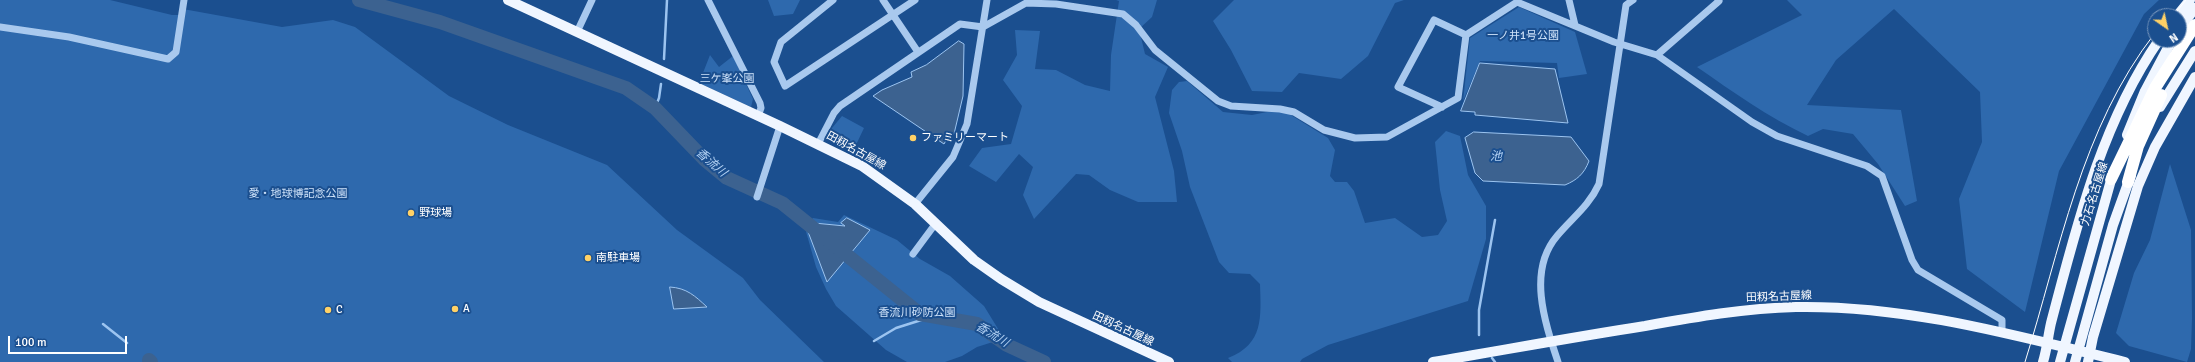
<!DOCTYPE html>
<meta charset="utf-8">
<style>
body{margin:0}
#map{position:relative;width:2195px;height:362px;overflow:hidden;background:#1b4f8f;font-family:Signika,sans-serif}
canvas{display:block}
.north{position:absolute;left:2147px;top:8px;width:40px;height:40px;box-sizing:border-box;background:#1b4f8f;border:1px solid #7695bc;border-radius:50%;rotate:146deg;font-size:11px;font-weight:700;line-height:16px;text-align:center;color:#fff}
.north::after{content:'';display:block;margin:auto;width:14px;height:18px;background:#ffd166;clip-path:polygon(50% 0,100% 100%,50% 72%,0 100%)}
.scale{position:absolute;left:8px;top:336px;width:119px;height:18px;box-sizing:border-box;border:2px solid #fff;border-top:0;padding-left:5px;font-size:12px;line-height:14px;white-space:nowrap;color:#fff;-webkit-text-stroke:3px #1b4f8f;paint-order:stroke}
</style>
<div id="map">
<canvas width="2195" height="362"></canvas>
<div class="north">N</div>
<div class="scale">100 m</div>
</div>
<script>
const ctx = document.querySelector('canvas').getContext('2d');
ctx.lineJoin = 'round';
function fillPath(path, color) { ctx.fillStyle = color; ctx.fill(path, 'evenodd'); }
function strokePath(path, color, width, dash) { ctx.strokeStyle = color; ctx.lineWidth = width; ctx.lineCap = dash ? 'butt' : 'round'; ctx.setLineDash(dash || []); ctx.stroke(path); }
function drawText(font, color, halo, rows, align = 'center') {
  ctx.font = font + ' Signika,"Noto Sans JP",sans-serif'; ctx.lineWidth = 4; ctx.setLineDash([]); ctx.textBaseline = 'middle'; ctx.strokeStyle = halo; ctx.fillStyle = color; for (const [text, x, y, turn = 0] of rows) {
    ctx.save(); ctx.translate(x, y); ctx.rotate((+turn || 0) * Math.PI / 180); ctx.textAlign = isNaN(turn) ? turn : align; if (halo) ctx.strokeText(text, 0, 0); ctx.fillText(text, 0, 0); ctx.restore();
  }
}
fillPath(new Path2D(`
 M 0,0 L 110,0 L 172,15 L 182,15 L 183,9 L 282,27 L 333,20 L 355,27 L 449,96 L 508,125 L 607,165 L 677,230 L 743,278 L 760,300 L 824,362 L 0,362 Z
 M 768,0 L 800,0 L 793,14 L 774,16 Z
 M 1116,0 L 1157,0 L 1152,17 L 1139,29 L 1145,54 L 1168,67 L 1155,97 L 1174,171 L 1177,202 L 1138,202 L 1110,190 L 1089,175 L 1076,174 L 1034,219 L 1023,195 L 1033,167 L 1019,154 L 996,182 L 969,166 L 982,148 L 1011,144 L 1022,106 L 1003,80 L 1017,55 L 1015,30 L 1040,31 L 1035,69 L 1056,70 L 1085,85 L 1110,91 L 1111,55 L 1119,1 Z
 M 1234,0 L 1404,0 L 1395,3 L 1368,56 L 1341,79 L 1299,73 L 1282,92 L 1252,91 L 1231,50 L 1213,21 Z
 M 1787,0 L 2159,0 L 2144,14 L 2059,171 L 2025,312 L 1967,269 L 1959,199 L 1982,142 L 1980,92 L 1894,9 L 1836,60 L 1807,105 L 1901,110 L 1917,201 L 1905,206 L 1878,164 L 1853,134 L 1823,129 L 1808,136 C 1768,117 1733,92 1697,67 L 1802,15 Z
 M 1519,7 L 1575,32 L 1587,74 L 1559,78 L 1557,63 L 1480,61 L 1463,101 L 1470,38 Z
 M 710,55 L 719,67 L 733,56 L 753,99 L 751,107 L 699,83 Z
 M 1187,81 L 1223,112 L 1252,115 L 1272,111 L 1286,112 L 1328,138 L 1335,150 L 1330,176 L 1335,182 L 1347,182 L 1354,191 L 1365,223 L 1395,218 L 1422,237 L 1438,235 L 1447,221 L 1440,190 L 1435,142 L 1446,131 L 1460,136 L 1468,175 L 1486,206 L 1486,239 L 1468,301 L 1328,345 L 1302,359 L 1300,362 L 1232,362 L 1228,358 C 1264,344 1261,317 1260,284 L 1250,274 L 1229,273 L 1219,262 L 1190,187 L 1182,151 L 1169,113 L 1172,90 L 1179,82 Z
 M 842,116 L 864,128 L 855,147 L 830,135 L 832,128 Z
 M 2170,164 L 2191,230 L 2192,318 L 2191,349 L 2187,362 L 2129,346 L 2116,333 L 2134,273 L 2150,240 Z
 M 844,215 L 897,240 L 920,259 L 950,276 L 984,306 L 1000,332 L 996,341 L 977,347 L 962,356 L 945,362 L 907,362 L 886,350 L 836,306 L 826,289 L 816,267 L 805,228 L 813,218 L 838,222 Z`), '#2e69ad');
const water = new Path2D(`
 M 959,41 L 964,44 L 963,96 L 954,134 L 950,133 L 944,144 L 873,96 L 882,90 L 912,77 L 911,72 L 926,65 Z
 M 1480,63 L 1555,69 L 1568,123 L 1475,115 L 1475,112 L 1461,111 Z
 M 1474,132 L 1571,137 L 1589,161 C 1584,174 1577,180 1565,185 L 1483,181 L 1475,173 L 1465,138 Z
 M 847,218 L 870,230 L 827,282 L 807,229 L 814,223 L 845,226 L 841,223 Z
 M 670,287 C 687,288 695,296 707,307 L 674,309 Z`);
fillPath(water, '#3c6290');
strokePath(water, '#9cc4f0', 1);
strokePath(new Path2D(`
 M 664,59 L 667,0
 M 655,108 L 659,98 L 661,84
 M 103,324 L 127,343
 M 1479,335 L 1479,310 L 1495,220
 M 874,341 L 896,328 L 934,316
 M 1492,358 L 1495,362`), '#9cc4f0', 2.5);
strokePath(new Path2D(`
 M 359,0 L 440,22 L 626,88 L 655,108 L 704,159 L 727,178 L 782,203 L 920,314 L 977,324 L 1007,345 L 1044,362
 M 149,360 L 151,362`), '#3c6290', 14);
strokePath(new Path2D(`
 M 708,0 L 760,103 L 761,108 L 758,116
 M 833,0 L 781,42 L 774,62 L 785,86 L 915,0
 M 883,0 L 918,52
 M 1569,0 L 1575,25
 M 0,27 L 69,37 L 168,59 L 176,52 L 184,0
 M 577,32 L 592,0
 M 1657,55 L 1719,1 L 1718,0
 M 1442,107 L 1398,87 L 1434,20 L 1466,35
 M 818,144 L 834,113 L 840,106 L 960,24 L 983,27 L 1026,3 L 1056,4 L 1123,14 L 1136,25 L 1155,50 L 1218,101 L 1231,106 L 1280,109 L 1294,112 L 1324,130 L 1355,138 L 1387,137 L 1458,98 L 1466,35 L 1517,2 L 1614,42 L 1657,55 L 1752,122 L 1777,136 L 1867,166 L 1882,176 L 1912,260 L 1918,270 L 2002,320 L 2002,333
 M 757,197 L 780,126
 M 915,204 L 953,157 L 967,124 L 987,0
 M 913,254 L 936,223
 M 1558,362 C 1545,323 1527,271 1557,236 C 1572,218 1589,206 1599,184 L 1626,5 L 1633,0`), '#a9c9ee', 7);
strokePath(new Path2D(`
 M 508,0 L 780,126 L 862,166 L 915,204 L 974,260 L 1001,279 L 1039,302 L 1169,362
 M 2177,16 L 2190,0
 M 2179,30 L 2195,8
 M 2160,107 L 2195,51
 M 2127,135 L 2145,91 L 2172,40
 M 1433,362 C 1504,350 1574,337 1645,326 C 1695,317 1745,308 1796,307 C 1908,305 2017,336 2125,362
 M 2043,362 C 2047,349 2048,336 2051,323 C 2077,225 2101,124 2159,40
 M 2060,362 L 2113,173
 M 2075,362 L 2113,225 L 2131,175
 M 2088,362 L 2093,337 L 2138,186 L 2155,147 L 2195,77`), '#f0f6ff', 10);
strokePath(new Path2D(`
 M 2111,179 L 2155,88 L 2195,25
 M 2128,182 L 2138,146 L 2161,95`), '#fff', 12);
strokePath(new Path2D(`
 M 2173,16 L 2186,0
 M 2025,362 C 2060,250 2081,128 2155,33`), '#fff', 1);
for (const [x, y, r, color] of [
 [913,138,4,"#ffd166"],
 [411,213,4,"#ffd166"],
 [588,258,4,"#ffd166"],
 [455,309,4,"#ffd166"],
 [328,310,4,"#ffd166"]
]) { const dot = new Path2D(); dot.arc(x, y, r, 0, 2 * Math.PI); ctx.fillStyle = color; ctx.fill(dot); strokePath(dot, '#1b4f8f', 1.5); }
drawText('11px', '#cfe3fa', '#1b4f8f', [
 ["一ノ井1号公園",1523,36],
 ["三ケ峯公園",727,79],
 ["愛・地球博記念公園",298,194],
 ["香流川砂防公園",917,313]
]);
drawText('11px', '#fff', '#1b4f8f', [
 ["ファミリーマート",921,138],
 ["野球場",419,213],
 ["南駐車場",596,258],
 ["A",463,309],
 ["C",336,310]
], 'left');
drawText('11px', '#fff', '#1b4f8f', [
 ["田籾名古屋線",856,151,29],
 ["力石名古屋線",2095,194,-73],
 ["田籾名古屋線",1779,297,-2],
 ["田籾名古屋線",1123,329,25]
]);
drawText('italic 12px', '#b5d3f5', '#1b4f8f', [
 ["池",1496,157],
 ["香流川",711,163,41],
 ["香流川",992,335,31]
]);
</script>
